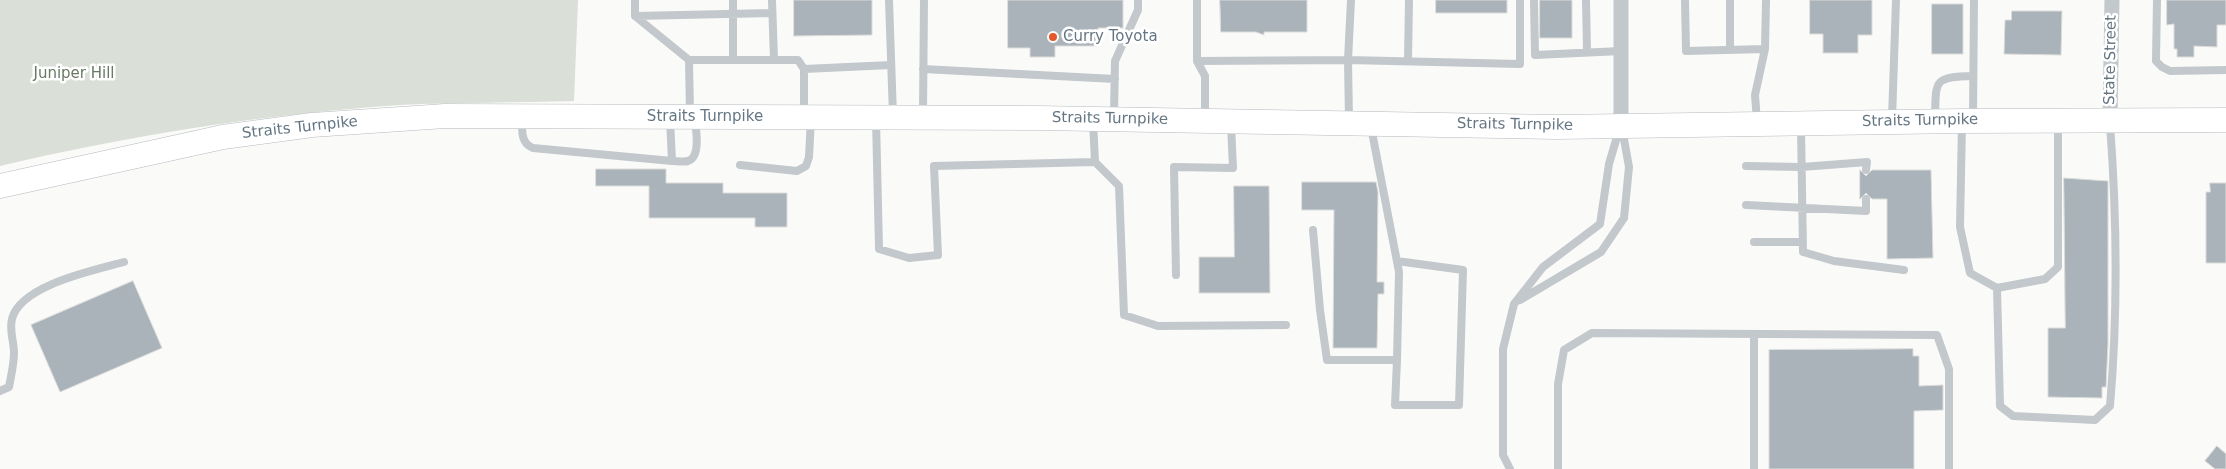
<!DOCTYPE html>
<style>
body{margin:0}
canvas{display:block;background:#fafaf8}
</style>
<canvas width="2226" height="469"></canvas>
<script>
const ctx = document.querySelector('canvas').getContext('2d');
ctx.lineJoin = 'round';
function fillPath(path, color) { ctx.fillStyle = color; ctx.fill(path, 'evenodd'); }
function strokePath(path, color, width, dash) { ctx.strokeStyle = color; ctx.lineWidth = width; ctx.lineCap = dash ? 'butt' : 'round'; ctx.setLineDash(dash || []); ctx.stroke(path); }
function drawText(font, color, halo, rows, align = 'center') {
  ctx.font = font + ' "DejaVu Sans",sans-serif'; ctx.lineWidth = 5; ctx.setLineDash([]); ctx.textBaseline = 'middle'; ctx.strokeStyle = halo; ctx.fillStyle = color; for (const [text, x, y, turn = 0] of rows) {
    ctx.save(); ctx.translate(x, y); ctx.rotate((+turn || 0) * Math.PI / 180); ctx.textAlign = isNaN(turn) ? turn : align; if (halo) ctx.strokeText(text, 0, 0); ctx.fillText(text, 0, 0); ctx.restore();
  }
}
fillPath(new Path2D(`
 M 0,0 L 578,0 L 574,101 C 516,103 457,102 400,105 C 265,114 131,135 0,166 Z`), '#dadfd7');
const building = new Path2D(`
 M 794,0 L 872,0 L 872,35 L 794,36 Z
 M 1008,0 L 1123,0 L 1123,28 L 1098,28 L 1097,46 L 1055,46 L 1055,57 L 1030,57 L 1030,48 L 1008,48 Z
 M 1220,0 L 1307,0 L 1307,32 L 1264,32 L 1264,35 L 1256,32 L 1221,32 Z
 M 1436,0 L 1507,0 L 1507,13 L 1436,13 Z
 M 1540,0 L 1572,0 L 1572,38 L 1540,38 Z
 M 1810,0 L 1872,0 L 1872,35 L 1858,35 L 1858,53 L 1823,53 L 1823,34 L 1810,34 Z
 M 2167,0 L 2226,0 L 2226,25 L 2217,25 L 2217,47 L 2194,46 L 2194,57 L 2177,57 L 2177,49 L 2174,49 L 2174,24 L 2167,25 Z
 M 1932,4 L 1963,4 L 1963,54 L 1932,54 Z
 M 2012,11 L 2062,11 L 2061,55 L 2004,54 L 2005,20 L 2011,20 Z
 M 596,169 L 666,169 L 666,183 L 723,183 L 723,193 L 787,193 L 787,227 L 755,227 L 755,218 L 649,218 L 649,186 L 596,186 Z
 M 1860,170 L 1866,176 L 1872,170 L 1931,170 L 1933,258 L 1887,259 L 1887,199 L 1872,199 L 1866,193 L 1860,199 Z
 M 2064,178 L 2108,181 L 2108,344 L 2106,387 L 2102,387 L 2102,398 L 2048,397 L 2048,328 L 2065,328 Z
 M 1302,182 L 1376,182 L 1378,192 L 1377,282 L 1384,282 L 1384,294 L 1378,294 L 1377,348 L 1333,348 L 1334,210 L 1302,210 Z
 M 2210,183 L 2226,183 L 2226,263 L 2206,263 L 2206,192 L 2210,192 Z
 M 1234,186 L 1269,186 L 1270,293 L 1199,293 L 1199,257 L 1234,257 Z
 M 133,281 L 162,348 L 60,392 L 31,325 Z
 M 1913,349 L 1913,356 L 1919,356 L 1919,386 L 1943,385 L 1943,410 L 1914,411 L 1914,469 L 1769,469 L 1769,350 Z
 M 2217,446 L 2226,454 L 2226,469 L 2215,469 L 2205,461 Z`);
fillPath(building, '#aab3b9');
strokePath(building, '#dcdcda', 1);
const primary = new Path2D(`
 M 0,186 L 223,137 L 312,125 L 445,116 L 1038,118 L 1557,127 L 1963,121 L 2226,120`);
strokePath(primary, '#b5babe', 25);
strokePath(new Path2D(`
 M 635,0 L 635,16 L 689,60
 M 772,0 L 774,60
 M 889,0 L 893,115
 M 1197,0 L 1197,61 L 1205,76 L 1205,119
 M 1351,0 L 1348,60 L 1520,64 L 1520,0
 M 1534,0 L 1535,55 L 1621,51
 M 1586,0 L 1587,51
 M 1685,0 L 1686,51 L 1765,49
 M 1730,0 L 1730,50
 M 2157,0 L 2156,61 L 2162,67 L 2170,71 L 2226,70
 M 635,16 L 772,13
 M 733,60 L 733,0
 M 1197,61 L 1348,60 L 1349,121
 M 1408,61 L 1409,0
 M 804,69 L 891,65
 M 923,69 L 1115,79
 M 690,115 L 689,60 L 798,60 L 804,69 L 804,114
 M 923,115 L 924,0
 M 1114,116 L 1115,61 L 1138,10 L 1138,0
 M 1935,118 C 1936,80 1933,77 1973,76
 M 1973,118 L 1974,0
 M 522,119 C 522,132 521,143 533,148 L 672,161
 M 670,119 L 672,161 C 676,161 684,162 688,161 C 701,157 696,130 695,119
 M 876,119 L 879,249 L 909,258 L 938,255 L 934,166 L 1095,162 L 1093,121
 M 1892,119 L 1896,0
 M 1757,121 L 1755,95 L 1765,49 L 1766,0
 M 1962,124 L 1960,227 L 1970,273 L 1997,288 L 2045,279 L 2058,267 L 2058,124
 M 1801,127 L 1803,252 L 1834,261 L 1904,270
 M 1095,162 L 1119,186 L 1124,315 L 1158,326 L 1286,325
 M 740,165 L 797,171 L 806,166 L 809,157 L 811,119
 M 1746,166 L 1802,167 L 1867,162 L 1866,170
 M 1746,205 L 1866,211 L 1866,199
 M 1313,230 L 1320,310 L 1327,360 L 1397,360 L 1399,272 L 1371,127
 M 1754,242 L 1802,242
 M 1176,275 L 1174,167 L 1233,168 L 1231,125
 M 1997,288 L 2000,406 L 2013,416 L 2095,420 L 2110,406 C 2118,313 2117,218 2110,124
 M 1520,300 L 1601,252 L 1624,218 L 1629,167 L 1622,128
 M 1397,360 L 1395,405 L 1459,405 L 1463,270 L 1397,261
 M 0,391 L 9,387 C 11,376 14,364 14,353 C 14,341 9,331 12,319 C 20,285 95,270 124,262
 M 1510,469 L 1503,455 L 1503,349 L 1514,304 L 1543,267 L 1600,224 L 1609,164 L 1619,130
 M 1558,469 L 1558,384 L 1564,350 L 1592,333 L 1937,335 L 1949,369 L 1949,469
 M 1754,469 L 1754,335`), '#c3c8cc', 8);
strokePath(new Path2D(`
 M 1621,0 L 1621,124
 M 2110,120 L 2112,0`), '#c3c8cc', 15);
strokePath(primary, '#fff', 24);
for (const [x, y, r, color] of [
 [1053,37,5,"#e4572e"]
]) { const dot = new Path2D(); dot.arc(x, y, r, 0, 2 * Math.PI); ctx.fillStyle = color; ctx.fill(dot); strokePath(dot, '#fff', 2); }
drawText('15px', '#657683', '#fff', [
 ["Curry Toyota",1063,37]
], 'left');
drawText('15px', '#657683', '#fff', [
 ["State Street",2111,60,-89],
 ["Straits Turnpike",705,117],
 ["Straits Turnpike",1110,119,1],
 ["Straits Turnpike",1920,121,-1],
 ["Straits Turnpike",1515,125,1],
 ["Straits Turnpike",300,128,-6]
]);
drawText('15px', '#687a64', '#fff', [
 ["Juniper Hill",74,74]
]);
</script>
